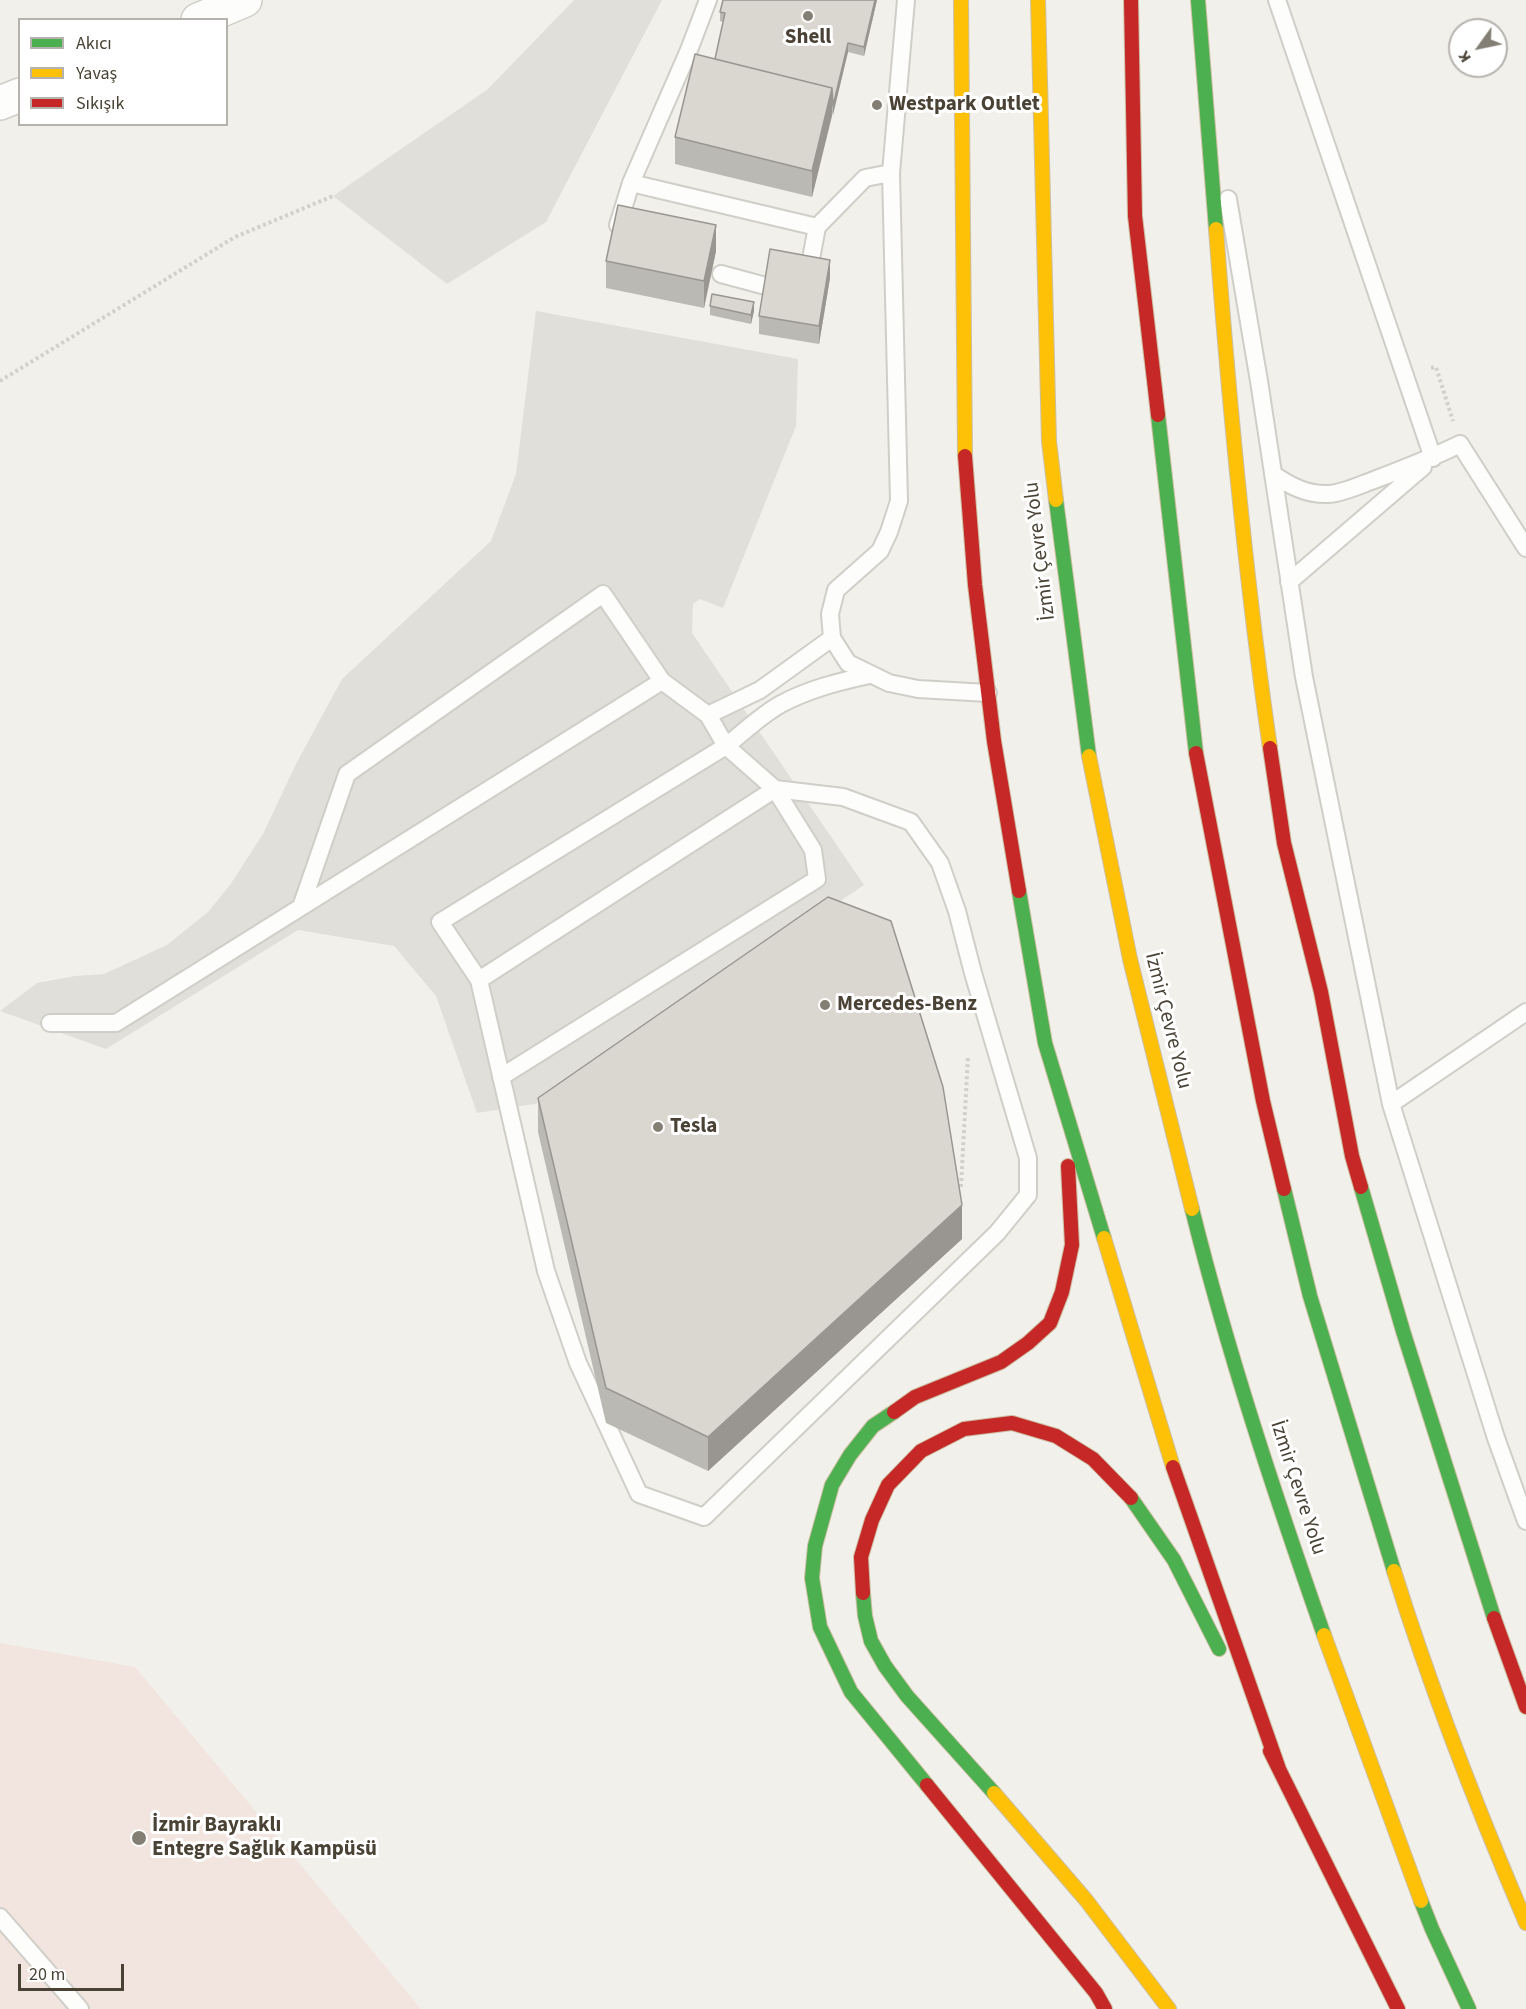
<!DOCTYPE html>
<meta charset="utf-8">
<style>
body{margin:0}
#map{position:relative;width:1526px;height:2009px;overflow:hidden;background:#f2f0ea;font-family:"Source Sans 3",sans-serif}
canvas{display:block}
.legend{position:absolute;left:18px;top:18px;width:210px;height:108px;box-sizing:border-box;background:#fff;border:2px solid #b6b3ae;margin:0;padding:8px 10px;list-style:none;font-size:18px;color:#494235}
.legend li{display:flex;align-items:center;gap:12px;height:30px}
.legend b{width:30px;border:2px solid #b6b3ae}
.north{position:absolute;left:1448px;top:18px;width:60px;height:60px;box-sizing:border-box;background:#fff;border:2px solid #b6b3ae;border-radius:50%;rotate:237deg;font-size:16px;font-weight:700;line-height:24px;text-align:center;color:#494235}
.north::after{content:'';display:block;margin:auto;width:21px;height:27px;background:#847f74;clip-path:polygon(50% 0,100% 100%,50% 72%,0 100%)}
.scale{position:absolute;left:18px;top:1964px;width:106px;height:27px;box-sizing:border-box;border:3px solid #494235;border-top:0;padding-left:8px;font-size:18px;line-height:21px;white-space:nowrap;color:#494235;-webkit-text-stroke:4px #fff;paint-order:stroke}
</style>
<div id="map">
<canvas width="1526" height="2009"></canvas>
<ul class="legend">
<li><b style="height:8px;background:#4caf50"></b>Akıcı</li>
<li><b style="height:8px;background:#ffc107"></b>Yavaş</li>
<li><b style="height:8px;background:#c62828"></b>Sıkışık</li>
</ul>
<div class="north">K</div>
<div class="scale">20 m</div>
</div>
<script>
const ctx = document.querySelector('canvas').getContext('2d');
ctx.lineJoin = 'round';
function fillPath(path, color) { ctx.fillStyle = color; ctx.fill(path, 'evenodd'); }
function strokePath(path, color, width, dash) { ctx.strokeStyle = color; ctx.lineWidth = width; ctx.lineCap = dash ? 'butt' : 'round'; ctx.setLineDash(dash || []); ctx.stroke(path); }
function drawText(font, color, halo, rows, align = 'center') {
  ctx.font = font + ' "Source Sans 3",sans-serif'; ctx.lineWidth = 6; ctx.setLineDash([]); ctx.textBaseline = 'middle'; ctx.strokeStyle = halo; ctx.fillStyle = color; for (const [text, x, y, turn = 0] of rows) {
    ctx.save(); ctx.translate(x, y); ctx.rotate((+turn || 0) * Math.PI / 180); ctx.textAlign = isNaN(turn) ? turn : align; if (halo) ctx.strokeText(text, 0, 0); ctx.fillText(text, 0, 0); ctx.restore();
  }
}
fillPath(new Path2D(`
 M 0,1643 L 135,1667 L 421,2009 L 0,2009 Z`), '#f2e4de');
fillPath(new Path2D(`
 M 574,0 L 662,0 L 546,222 L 447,284 L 333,196 L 488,89 Z
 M 536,311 L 798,359 L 796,426 L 723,608 L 700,599 L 693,604 L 692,633 L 864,885 L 540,1103 L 477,1113 L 436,996 L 394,946 L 298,930 L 106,1049 L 0,1011 L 37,983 L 75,976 L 104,974 L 167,945 L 208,912 L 230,885 L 263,834 L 296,764 L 342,679 L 491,541 L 516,474 Z`), '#e1dfda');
const lane = new Path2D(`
 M 708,0 L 689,50 L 631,183 L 817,227 L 865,178 L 891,173
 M 906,0 L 891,173 L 899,501 L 889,532 L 880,551 L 836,590 L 830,614 L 832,638 L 848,663 L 889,683 L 918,689 L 988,693
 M 1277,0 L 1433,458
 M 1228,199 L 1259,381 L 1304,677 L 1391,1104 L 1496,1438 L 1526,1521
 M 618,225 L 631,183
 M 810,264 L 817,227
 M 721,274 L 762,285
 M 1273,474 C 1290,486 1307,495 1329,494 C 1343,493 1360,485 1374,480 C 1403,469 1432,458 1460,444 L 1526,548
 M 1289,582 L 1423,467
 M 708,715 L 760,690 L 832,638
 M 301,907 L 347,774 L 603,594 L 662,681 L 708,715 L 726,746 L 775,789 L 843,797 L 911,822 L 940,863 L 957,911 L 973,973 L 1028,1158 L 1028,1195 L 997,1233 L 704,1517 L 639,1494 L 578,1363 L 546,1271 L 479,980 L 440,922 L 726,746 C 744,732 761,715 781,704 C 809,689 838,682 869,675
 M 479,980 L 775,789 L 813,850 L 817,879 L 501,1077
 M 50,1023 L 116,1023 L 662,681
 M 1391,1104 L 1526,1012
 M 0,1917 L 80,2009`);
const street = new Path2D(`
 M 198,20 L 245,0
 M 0,103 L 20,95`);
const fast = new Path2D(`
 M 1198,0 L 1216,229
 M 1158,415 L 1196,753
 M 1056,500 L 1089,756
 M 1019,891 L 1045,1043 L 1104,1238
 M 1361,1187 L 1403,1331 L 1494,1618
 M 1284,1189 L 1310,1296 L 1394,1571
 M 1192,1209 C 1228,1354 1275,1495 1324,1635
 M 894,1412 L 873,1426 L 850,1455 L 832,1485 L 815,1546 L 812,1578 L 820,1627 L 851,1692 L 927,1785
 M 1131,1498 L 1174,1560 L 1219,1649
 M 863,1593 L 865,1616 L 871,1641 L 885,1666 L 907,1696 L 994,1793
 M 1421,1901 L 1432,1929 L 1469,2009`);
const slow = new Path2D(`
 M 961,0 L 965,456
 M 1038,0 L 1049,441 L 1056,500
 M 1216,229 C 1229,402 1245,576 1270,748
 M 1089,756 L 1130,959 L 1192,1209
 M 1104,1238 L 1173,1467
 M 1394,1571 C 1431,1690 1477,1808 1526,1923
 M 1324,1635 L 1421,1901
 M 994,1793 L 1086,1900 L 1169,2009`);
const jam = new Path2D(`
 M 1131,0 L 1135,216 L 1158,415
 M 965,456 L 975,585 L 994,741 L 1019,891
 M 1270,748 L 1284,843 L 1321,992 L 1352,1156 L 1361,1187
 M 1196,753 L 1263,1101 L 1284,1189
 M 894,1412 L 915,1397 L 1001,1362 L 1028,1343 L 1050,1323 L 1062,1292 L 1072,1245 L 1068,1166
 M 1173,1467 L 1279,1769
 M 863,1593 L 861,1557 L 872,1520 L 888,1485 L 921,1451 L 964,1429 L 1012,1423 L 1056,1436 L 1093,1459 L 1131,1498
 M 1494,1618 L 1526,1707
 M 1270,1751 L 1398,2009
 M 927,1785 L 1096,1993 L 1105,2009`);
strokePath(lane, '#d0cec8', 20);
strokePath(street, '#d0cec8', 36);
strokePath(fast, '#ccbfa3', 16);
strokePath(slow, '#ccbfa3', 16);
strokePath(jam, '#ccbfa3', 16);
strokePath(new Path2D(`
 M 1431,368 L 1436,367 L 1453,421
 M 0,381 L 235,237 L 333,196
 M 961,1187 L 968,1056`), '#d2d0ca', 4, [3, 3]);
strokePath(lane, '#fdfdfc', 16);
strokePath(street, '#fdfdfc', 33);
strokePath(fast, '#4caf50', 14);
strokePath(slow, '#ffc107', 14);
strokePath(jam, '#c62828', 14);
fillPath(new Path2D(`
 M 723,0 L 877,0 L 864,56 L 848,52 L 812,197 L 675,164 L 675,137 L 715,59 L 723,22 L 720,21 L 720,12 Z
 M 716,251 L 704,308 L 606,288 L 606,261 Z
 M 830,278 L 819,344 L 759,334 L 759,316 Z
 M 710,306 L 754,311 L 751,324 L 710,315 Z
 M 538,1098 L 962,1239 L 708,1471 L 606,1423 L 538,1132 Z`), '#bbb9b4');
fillPath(new Path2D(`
 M 875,0 L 877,0 L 864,56 L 864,47 Z
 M 848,43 L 848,52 L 833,115 L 833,106 Z
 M 832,88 L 832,115 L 812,197 L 812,171 Z
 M 716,225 L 716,251 L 704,308 L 704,281 Z
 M 830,260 L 830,278 L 819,344 L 819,326 Z
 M 754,302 L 754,311 L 751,324 L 751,315 Z
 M 962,1205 L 962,1239 L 708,1471 L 708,1437 Z`), '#999692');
const building = new Path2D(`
 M 723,0 L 875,0 L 864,47 L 848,43 L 833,106 L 832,88 L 715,59 L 725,13 L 720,12 Z
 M 695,54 L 832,88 L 812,171 L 675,137 Z
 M 618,205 L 716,225 L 704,281 L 606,261 Z
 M 770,249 L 830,260 L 819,326 L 759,316 Z
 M 712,294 L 754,302 L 751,315 L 710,306 Z
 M 828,897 L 891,921 L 943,1087 L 962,1205 L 708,1437 L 606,1388 L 538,1098 Z`);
fillPath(building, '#dad7d1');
strokePath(building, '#999692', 1.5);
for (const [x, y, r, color] of [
 [808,16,6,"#847f74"],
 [877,105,6,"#847f74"],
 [825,1005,6,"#847f74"],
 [658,1127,6,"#847f74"],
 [139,1838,8,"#847f74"]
]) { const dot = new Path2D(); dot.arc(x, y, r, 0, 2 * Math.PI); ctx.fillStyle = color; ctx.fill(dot); strokePath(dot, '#fff', 2); }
drawText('bold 21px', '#494235', '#fff', [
 ["Shell",808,38,"center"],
 ["Westpark Outlet",889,105],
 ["Mercedes-Benz",837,1005],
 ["Tesla",670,1127],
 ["İzmir Bayraklı",152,1826],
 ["Entegre Sağlık Kampüsü",152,1850]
], 'left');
drawText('21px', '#494235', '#fff', [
 ["İzmir Çevre Yolu",1041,551,-97],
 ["İzmir Çevre Yolu",1167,1021,76],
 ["İzmir Çevre Yolu",1297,1488,72]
]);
</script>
